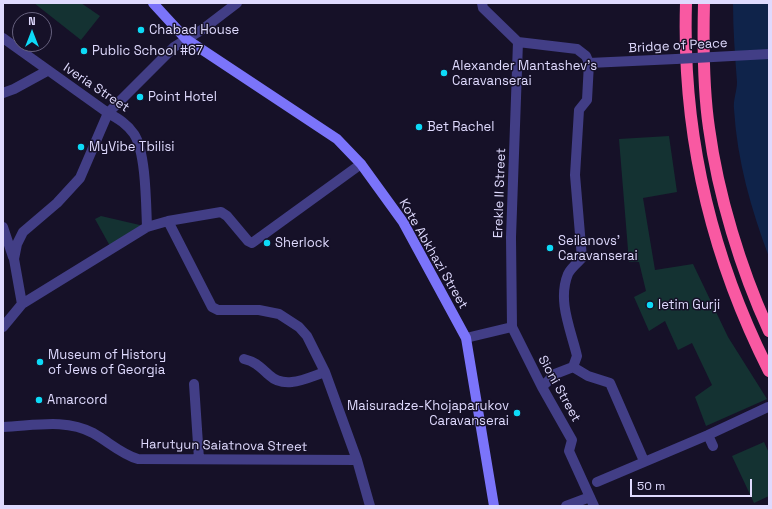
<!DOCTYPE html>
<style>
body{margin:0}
#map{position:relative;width:772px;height:509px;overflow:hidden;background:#161128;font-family:"Space Grotesk",sans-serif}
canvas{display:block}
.frame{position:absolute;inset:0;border:4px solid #dfdafe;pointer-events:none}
.north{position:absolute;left:12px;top:12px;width:40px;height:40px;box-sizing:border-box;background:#161128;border:1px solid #66617e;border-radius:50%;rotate:0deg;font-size:11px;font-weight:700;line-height:16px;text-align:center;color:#dfdafe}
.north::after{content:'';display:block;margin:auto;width:14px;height:18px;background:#0ddaf7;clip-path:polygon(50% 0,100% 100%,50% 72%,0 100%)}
.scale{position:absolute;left:630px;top:479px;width:122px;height:18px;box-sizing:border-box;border:2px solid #dfdafe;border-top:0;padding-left:5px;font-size:12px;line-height:14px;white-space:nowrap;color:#dfdafe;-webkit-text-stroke:3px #161128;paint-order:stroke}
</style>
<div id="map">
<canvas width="772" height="509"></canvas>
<div class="frame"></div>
<div class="north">N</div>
<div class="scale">50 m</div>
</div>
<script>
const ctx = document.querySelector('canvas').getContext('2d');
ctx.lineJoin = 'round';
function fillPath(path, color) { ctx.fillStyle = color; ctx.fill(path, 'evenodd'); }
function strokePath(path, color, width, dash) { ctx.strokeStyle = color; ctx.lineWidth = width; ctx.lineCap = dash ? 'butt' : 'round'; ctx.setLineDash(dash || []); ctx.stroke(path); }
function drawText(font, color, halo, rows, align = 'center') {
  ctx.font = font + ' "Space Grotesk",sans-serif'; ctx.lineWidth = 3; ctx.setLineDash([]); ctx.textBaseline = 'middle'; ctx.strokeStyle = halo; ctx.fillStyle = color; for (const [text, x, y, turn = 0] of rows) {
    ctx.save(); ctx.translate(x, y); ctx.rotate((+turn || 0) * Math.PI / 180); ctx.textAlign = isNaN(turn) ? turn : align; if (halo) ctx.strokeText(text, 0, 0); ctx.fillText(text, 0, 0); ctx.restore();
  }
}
fillPath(new Path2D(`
 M 34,3 L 81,3 L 100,16 L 81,40 Z
 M 669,136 L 677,192 L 643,198 L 655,270 L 693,264 L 728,337 L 767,399 L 706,426 L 695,397 L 712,385 L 692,343 L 678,350 L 665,321 L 649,331 L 634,297 L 646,291 L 639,262 L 629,262 L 619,139 Z
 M 101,216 L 144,226 L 110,246 L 95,219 Z
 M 764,442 L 769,453 L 769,496 L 754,503 L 732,456 Z`), '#143232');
fillPath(new Path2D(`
 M 733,3 L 769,3 L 769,257 C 751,209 737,160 734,109 C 733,100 737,91 737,82 C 735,56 733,30 733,3 Z`), '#0f234a');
strokePath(new Path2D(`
 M 482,3 L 483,8 L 518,42 L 511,237 L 512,327
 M 3,38 L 108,113 C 119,119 127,124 134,134 C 146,152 146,204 147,227
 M 518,42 L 577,49 L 586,56 L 589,63 L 587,100 L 579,110 L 575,175 L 582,258 C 577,263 570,269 568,274 C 557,301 571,330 577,356 L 573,367
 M 589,63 L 676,59
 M 3,93 L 14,89 L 47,71
 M 168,221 L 212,307 L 218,310 L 259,310 L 279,314 L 299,327 L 307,336 L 325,372 L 357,460 L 370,506
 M 3,227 L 13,257
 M 22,304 L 147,227 L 168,221 L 221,212 L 227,216 L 248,241 L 252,243 L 361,164
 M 3,327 L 22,304 L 14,259 L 17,244 L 23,232 L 57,203 L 80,178 L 108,113 L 174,47 L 203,29 L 237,3
 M 466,338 L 512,327 L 542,387 L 572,440 L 569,451 L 594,506
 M 244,359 C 256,362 260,367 269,375 C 285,390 307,378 325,372
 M 194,384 L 199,459
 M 542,387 L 555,374 L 573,367 L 588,376 L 610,383 L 644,461
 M 3,427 C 33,426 65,418 93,433 C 109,442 121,454 138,459 L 357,460
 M 708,435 L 713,446
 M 597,482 L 708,435 L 768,407
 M 566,506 L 590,497`), '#423e86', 10);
strokePath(new Path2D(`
 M 153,3 L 186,39 L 337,139 L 361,164 L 403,222 L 466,338 L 494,506`), '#7b74fa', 10);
strokePath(new Path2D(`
 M 686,3 C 682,132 711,256 769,371
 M 704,3 C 703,44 703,87 709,128 C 718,195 741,270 769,331`), '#f959a2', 12);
strokePath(new Path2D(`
 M 676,59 L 769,54`), '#423e86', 10);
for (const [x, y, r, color] of [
 [141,30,4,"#0ddaf7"],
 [84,51,4,"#0ddaf7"],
 [444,73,4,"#0ddaf7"],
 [140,97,4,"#0ddaf7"],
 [419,127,4,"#0ddaf7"],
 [81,147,4,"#0ddaf7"],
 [267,243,4,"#0ddaf7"],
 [550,248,4,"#0ddaf7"],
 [650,305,4,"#0ddaf7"],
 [40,362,4,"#0ddaf7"],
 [39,400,4,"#0ddaf7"],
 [517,413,4,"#0ddaf7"]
]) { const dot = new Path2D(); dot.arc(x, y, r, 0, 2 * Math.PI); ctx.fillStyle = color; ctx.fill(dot); strokePath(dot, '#161128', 1.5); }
drawText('13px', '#dfdafe', '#161128', [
 ["Chabad House",149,30],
 ["Public School #67",92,51],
 ["Alexander Mantashev's",452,66],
 ["Caravanserai",452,81],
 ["Point Hotel",148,97],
 ["Bet Rachel",427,127],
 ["MyVibe Tbilisi",89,147],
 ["Seilanovs'",558,241],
 ["Caravanserai",558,256],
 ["Sherlock",275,243],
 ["Ietim Gurji",658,305],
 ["Museum of History",48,355],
 ["of Jews of Georgia",48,370],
 ["Amarcord",47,400],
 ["Maisuradze-Khojaparukov",509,406,"right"],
 ["Caravanserai",509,421,"right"]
], 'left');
drawText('13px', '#dfdafe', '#161128', [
 ["Bridge of Peace",678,46,-3],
 ["Iveria Street",96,88,34],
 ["Erekle II Street",500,193,-88],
 ["Kote Abkhazi Street",433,254,60],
 ["Sioni Street",559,389,61],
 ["Harutyun Saiatnova Street",224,446,1]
]);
</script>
